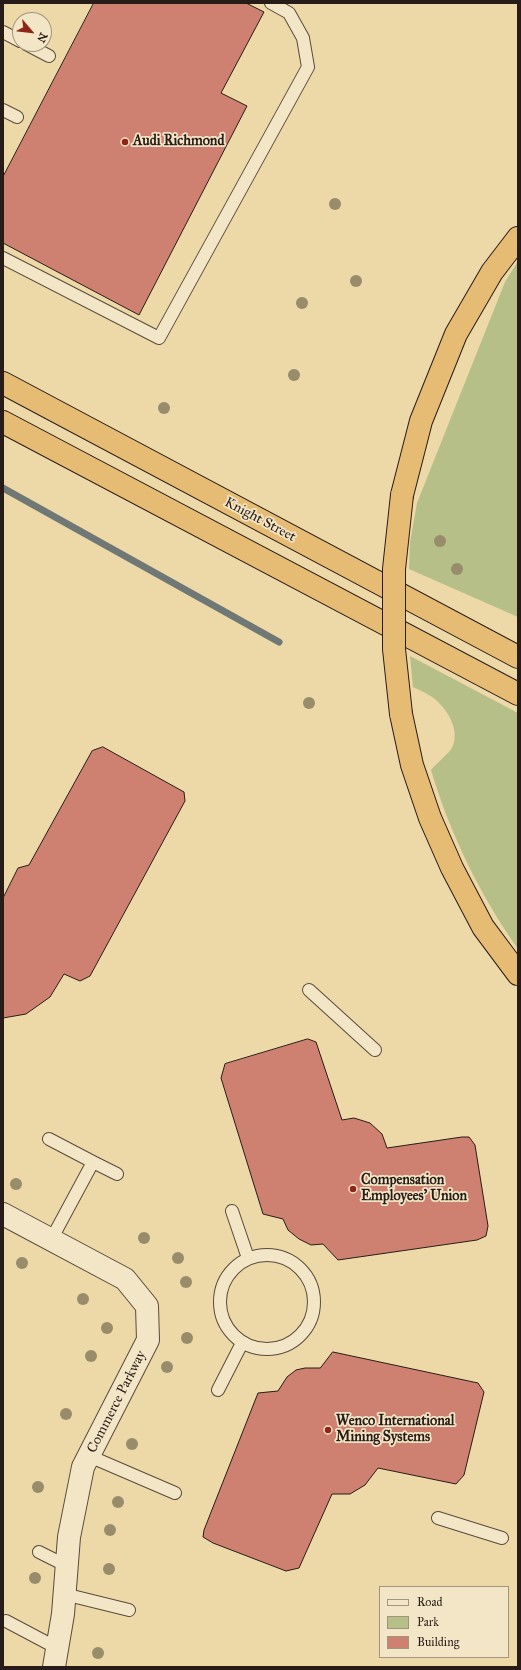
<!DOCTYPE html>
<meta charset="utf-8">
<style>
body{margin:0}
#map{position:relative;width:521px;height:1670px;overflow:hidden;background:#edd8a7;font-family:"IM FELL Great Primer",serif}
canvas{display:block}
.frame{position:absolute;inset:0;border:4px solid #281c18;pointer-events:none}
.legend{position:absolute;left:379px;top:1586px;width:130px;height:72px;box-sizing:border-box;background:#f3e6c6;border:1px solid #a29580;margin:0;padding:5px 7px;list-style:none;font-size:12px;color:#281c18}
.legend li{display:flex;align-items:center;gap:8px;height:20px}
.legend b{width:20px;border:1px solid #a29580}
.north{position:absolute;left:12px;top:12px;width:40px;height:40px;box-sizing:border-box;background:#f3e6c6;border:1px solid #a29580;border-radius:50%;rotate:118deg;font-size:11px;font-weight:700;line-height:16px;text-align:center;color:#281c18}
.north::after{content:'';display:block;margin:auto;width:14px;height:18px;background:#8f2418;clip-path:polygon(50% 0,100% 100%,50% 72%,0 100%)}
</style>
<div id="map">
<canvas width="521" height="1670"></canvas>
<div class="frame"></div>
<ul class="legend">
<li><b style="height:5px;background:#f3e6c6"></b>Road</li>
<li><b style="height:11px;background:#b7bf88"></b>Park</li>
<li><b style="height:11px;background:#ce8071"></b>Building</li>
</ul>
<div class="north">N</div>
</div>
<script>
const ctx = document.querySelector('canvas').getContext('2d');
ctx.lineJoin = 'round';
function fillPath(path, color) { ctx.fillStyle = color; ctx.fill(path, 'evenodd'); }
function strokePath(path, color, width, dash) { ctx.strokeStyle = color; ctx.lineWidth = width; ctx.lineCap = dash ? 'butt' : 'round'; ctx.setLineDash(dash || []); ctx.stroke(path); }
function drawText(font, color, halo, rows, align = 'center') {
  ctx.font = font + ' "IM FELL Great Primer",serif'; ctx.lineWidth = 3.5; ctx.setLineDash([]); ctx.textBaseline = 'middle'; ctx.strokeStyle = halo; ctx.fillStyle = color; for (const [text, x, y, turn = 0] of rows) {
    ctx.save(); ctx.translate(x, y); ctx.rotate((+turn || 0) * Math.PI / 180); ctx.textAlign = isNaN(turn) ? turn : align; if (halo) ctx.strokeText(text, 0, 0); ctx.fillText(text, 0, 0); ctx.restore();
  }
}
fillPath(new Path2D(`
 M 518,261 L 518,617 L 409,569 L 410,542 L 417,503 L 505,282 Z
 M 410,656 L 518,713 L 518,949 C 480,895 450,834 431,770 C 435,765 450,752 452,748 C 460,731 449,712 437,701 C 431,695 421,691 413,687 Z`), '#b7bf88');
strokePath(new Path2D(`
 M 3,488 L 279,642`), '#707876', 7);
const building = new Path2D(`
 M 94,3 L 246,3 L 264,12 L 221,93 L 247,106 L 139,315 L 3,243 L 3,177 Z
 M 103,747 L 184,792 L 185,801 L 90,976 L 80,981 L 64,974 L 50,997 L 26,1014 L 3,1018 L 3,898 L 18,868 L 29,865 L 92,751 Z
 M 308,1039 L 316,1042 L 342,1120 L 354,1118 L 370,1123 L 382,1134 L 387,1148 L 462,1137 L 469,1137 L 475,1145 L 488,1226 L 486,1236 L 477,1240 L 338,1260 L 323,1244 L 311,1245 L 299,1239 L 288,1230 L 283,1219 L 263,1214 L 221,1078 L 225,1064 Z
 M 333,1352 L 478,1383 L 484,1392 L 464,1475 L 456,1484 L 378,1468 L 365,1485 L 350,1494 L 332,1494 L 299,1568 L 286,1571 L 213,1543 L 203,1537 L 204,1530 L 258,1393 L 278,1391 L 287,1377 L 296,1370 L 305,1368 L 320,1368 Z`);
fillPath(building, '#ce8071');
strokePath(building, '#281c18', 1);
const lane = new Path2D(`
 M 3,32 L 20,41
 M 26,44 L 49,56
 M 3,110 L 17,117
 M 3,258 L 159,338 L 308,67 L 303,38 L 289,13 L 271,3
 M 309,990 L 375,1050
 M 49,1139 L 93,1162 L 51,1240
 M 93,1162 L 117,1174
 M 232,1211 L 248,1258
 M220 1302a47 47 0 1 1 94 0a47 47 0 1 1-94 0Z
 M 218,1390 L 242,1343
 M 89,1456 L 175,1493
 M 438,1518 L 502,1538
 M 39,1552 L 67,1566
 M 64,1594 L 129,1610
 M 6,1621 L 57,1648`);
const street = new Path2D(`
 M 3,1214 L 125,1279 L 147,1306 L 148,1340 L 83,1467 L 69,1537 L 63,1614 L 54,1667`);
const highway = new Path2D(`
 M 3,383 L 518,657
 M 3,422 L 518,694
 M 402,495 L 421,421 L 456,334 L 492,272 L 518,238
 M 401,714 L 412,765 L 430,818 L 452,868 L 483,927 L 518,974`);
strokePath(lane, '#594b3c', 14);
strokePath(street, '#594b3c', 24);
strokePath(highway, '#281c18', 24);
strokePath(lane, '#f3e6c6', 12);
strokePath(street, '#f3e6c6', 22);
strokePath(highway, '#e6bc74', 22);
const highwayBridge = new Path2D(`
 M 401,714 L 394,649 L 394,569 L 402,495`);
strokePath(highwayBridge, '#281c18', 24, []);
strokePath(highwayBridge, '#e6bc74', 22);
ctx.fillStyle = '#988c6b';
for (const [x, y] of [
 [335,204],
 [356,281],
 [302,303],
 [294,375],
 [164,408],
 [440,541],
 [457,569],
 [309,703],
 [16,1184],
 [144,1238],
 [178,1258],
 [22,1263],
 [186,1282],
 [83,1299],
 [107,1328],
 [187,1338],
 [91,1356],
 [167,1367],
 [66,1414],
 [132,1444],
 [38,1487],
 [118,1502],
 [110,1530],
 [109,1569],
 [35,1578],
 [98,1653]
]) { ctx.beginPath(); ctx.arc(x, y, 6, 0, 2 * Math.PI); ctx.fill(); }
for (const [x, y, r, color] of [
 [125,142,4,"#8f2418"],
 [353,1189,4,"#8f2418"],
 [328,1430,4,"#8f2418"]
]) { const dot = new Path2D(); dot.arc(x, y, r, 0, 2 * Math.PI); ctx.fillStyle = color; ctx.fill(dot); strokePath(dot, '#f3e6c6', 1.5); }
drawText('bold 14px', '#281c18', '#f3e6c6', [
 ["Audi Richmond",133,142],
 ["Compensation",361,1181],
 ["Employees’ Union",361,1197],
 ["Wenco International",336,1422],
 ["Mining Systems",336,1438]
], 'left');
drawText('14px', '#281c18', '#f3e6c6', [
 ["Knight Street",260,520,28],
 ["Commerce Parkway",117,1402,-63]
]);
</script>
